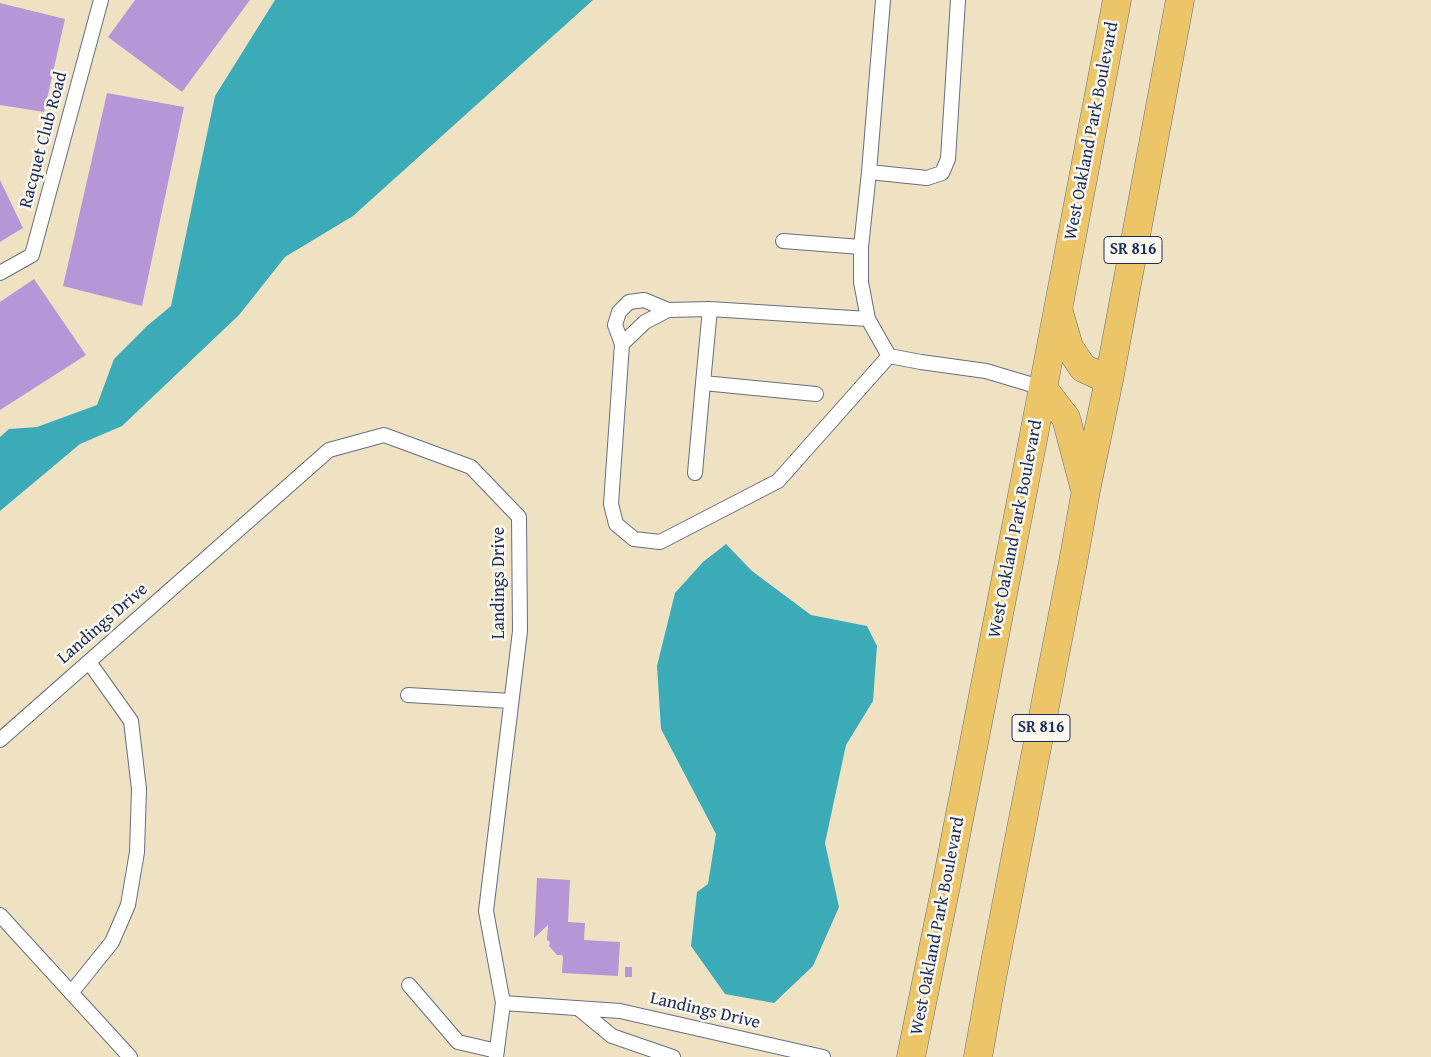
<!DOCTYPE html>
<style>
body{margin:0}
canvas{display:block;background:#eee2c3}
</style>
<canvas width="1431" height="1057"></canvas>
<script>
const ctx = document.querySelector('canvas').getContext('2d');
ctx.lineJoin = 'round';
function fillPath(path, color) { ctx.fillStyle = color; ctx.fill(path, 'evenodd'); }
function strokePath(path, color, width, dash) { ctx.strokeStyle = color; ctx.lineWidth = width; ctx.lineCap = dash ? 'butt' : 'round'; ctx.setLineDash(dash || []); ctx.stroke(path); }
function drawText(font, color, halo, rows, align = 'center') {
  ctx.font = font + ' "Gentium Book Plus",serif'; ctx.lineWidth = 5; ctx.setLineDash([]); ctx.textBaseline = 'middle'; ctx.strokeStyle = halo; ctx.fillStyle = color; for (const [text, x, y, turn = 0] of rows) {
    ctx.save(); ctx.translate(x, y); ctx.rotate((+turn || 0) * Math.PI / 180); ctx.textAlign = isNaN(turn) ? turn : align; if (halo) ctx.strokeText(text, 0, 0); ctx.fillText(text, 0, 0); ctx.restore();
  }
}
fillPath(new Path2D(`
 M 275,0 L 593,0 L 353,216 L 285,257 L 239,315 L 122,426 L 80,444 L 0,511 L 0,437 L 9,429 L 37,427 L 97,405 L 114,359 L 147,326 L 171,306 L 215,96 Z
 M 726,544 L 752,571 L 811,615 L 867,626 L 877,646 L 873,701 L 846,745 L 825,843 L 839,907 L 813,966 L 774,1003 L 725,994 L 691,946 L 697,892 L 708,884 L 716,834 L 661,729 L 657,666 L 675,593 L 703,562 Z`), '#3babb8');
fillPath(new Path2D(`
 M 135,0 L 250,0 L 182,92 L 108,37 Z
 M 0,3 L 65,19 L 44,112 L 0,105 Z
 M 107,93 L 184,107 L 142,306 L 63,286 Z
 M 0,180 L 23,228 L 0,242 Z
 M 34,279 L 86,355 L 0,410 L 0,302 Z
 M 537,878 L 570,880 L 568,922 L 585,923 L 584,940 L 620,942 L 618,976 L 562,973 L 563,957 L 562,955 L 557,955 L 549,946 L 550,942 L 547,940 L 548,925 L 534,938 Z
 M 625,967 L 632,967 L 632,977 L 625,977 Z`), '#b597d8');
const service = new Path2D(`
 M 883,0 L 869,172 L 861,247 L 861,282 L 868,319 L 889,356 L 921,362 L 986,371 L 1043,388
 M 869,172 L 927,178 L 942,173 L 948,159 L 958,0
 M 783,241 L 861,247
 M 0,273 L 32,255 L 101,0
 M 868,319 L 710,309 L 668,310 L 645,322 L 622,344 L 611,504 L 616,524 L 634,539 L 660,542 L 778,481 L 889,356
 M 622,344 L 615,325 L 619,312 L 629,302 L 644,300 L 668,310
 M 703,383 L 710,309
 M 695,473 L 703,383 L 816,394
 M 408,695 L 511,701
 M 0,740 L 329,450 L 384,435 L 471,467 L 519,517 L 520,631 L 486,911 L 503,1003 L 496,1057
 M 0,915 L 130,1057
 M 409,985 L 458,1042 L 497,1051
 M 71,993 L 112,942 L 128,905 L 137,852 L 139,789 L 131,721 L 89,662
 M 503,1003 L 620,1011 L 823,1057
 M 578,1008 L 612,1036 L 673,1057`);
const primary = new Path2D(`
 M 1059,312 L 1069,347 L 1083,368 L 1109,380
 M 1043,388 L 1066,418 L 1084,486
 M 911,1057 L 948,876 L 1043,388 L 1117,0
 M 978,1057 L 992,978 L 1074,557 L 1086,490 L 1109,380 L 1180,0`);
strokePath(service, '#656e81', 16);
strokePath(primary, '#656e81', 29);
strokePath(service, '#fff', 14);
strokePath(primary, '#edc569', 28);
for (const [x, y, w] of [
 [1133,250,58],
 [1041,728,58]
]) { const box = new Path2D(); box.roundRect(x - w / 2, y - 13.5, w, 27, 4); ctx.fillStyle = '#fbf7ec'; ctx.fill(box); strokePath(box, '#1b2f5e', 1); }
drawText('bold 16px', '#1b2f5e', null, [
 ["SR 816",1133,250],
 ["SR 816",1041,728]
]);
drawText('18px', '#1b2f5e', '#fbf7ec', [
 ["West Oakland Park Boulevard",1092,131,-79],
 ["Racquet Club Road",44,140,-75],
 ["West Oakland Park Boulevard",1016,529,-79],
 ["Landings Drive",499,583,-90],
 ["Landings Drive",103,624,-41],
 ["West Oakland Park Boulevard",938,926,-79],
 ["Landings Drive",705,1011,13]
]);
</script>
